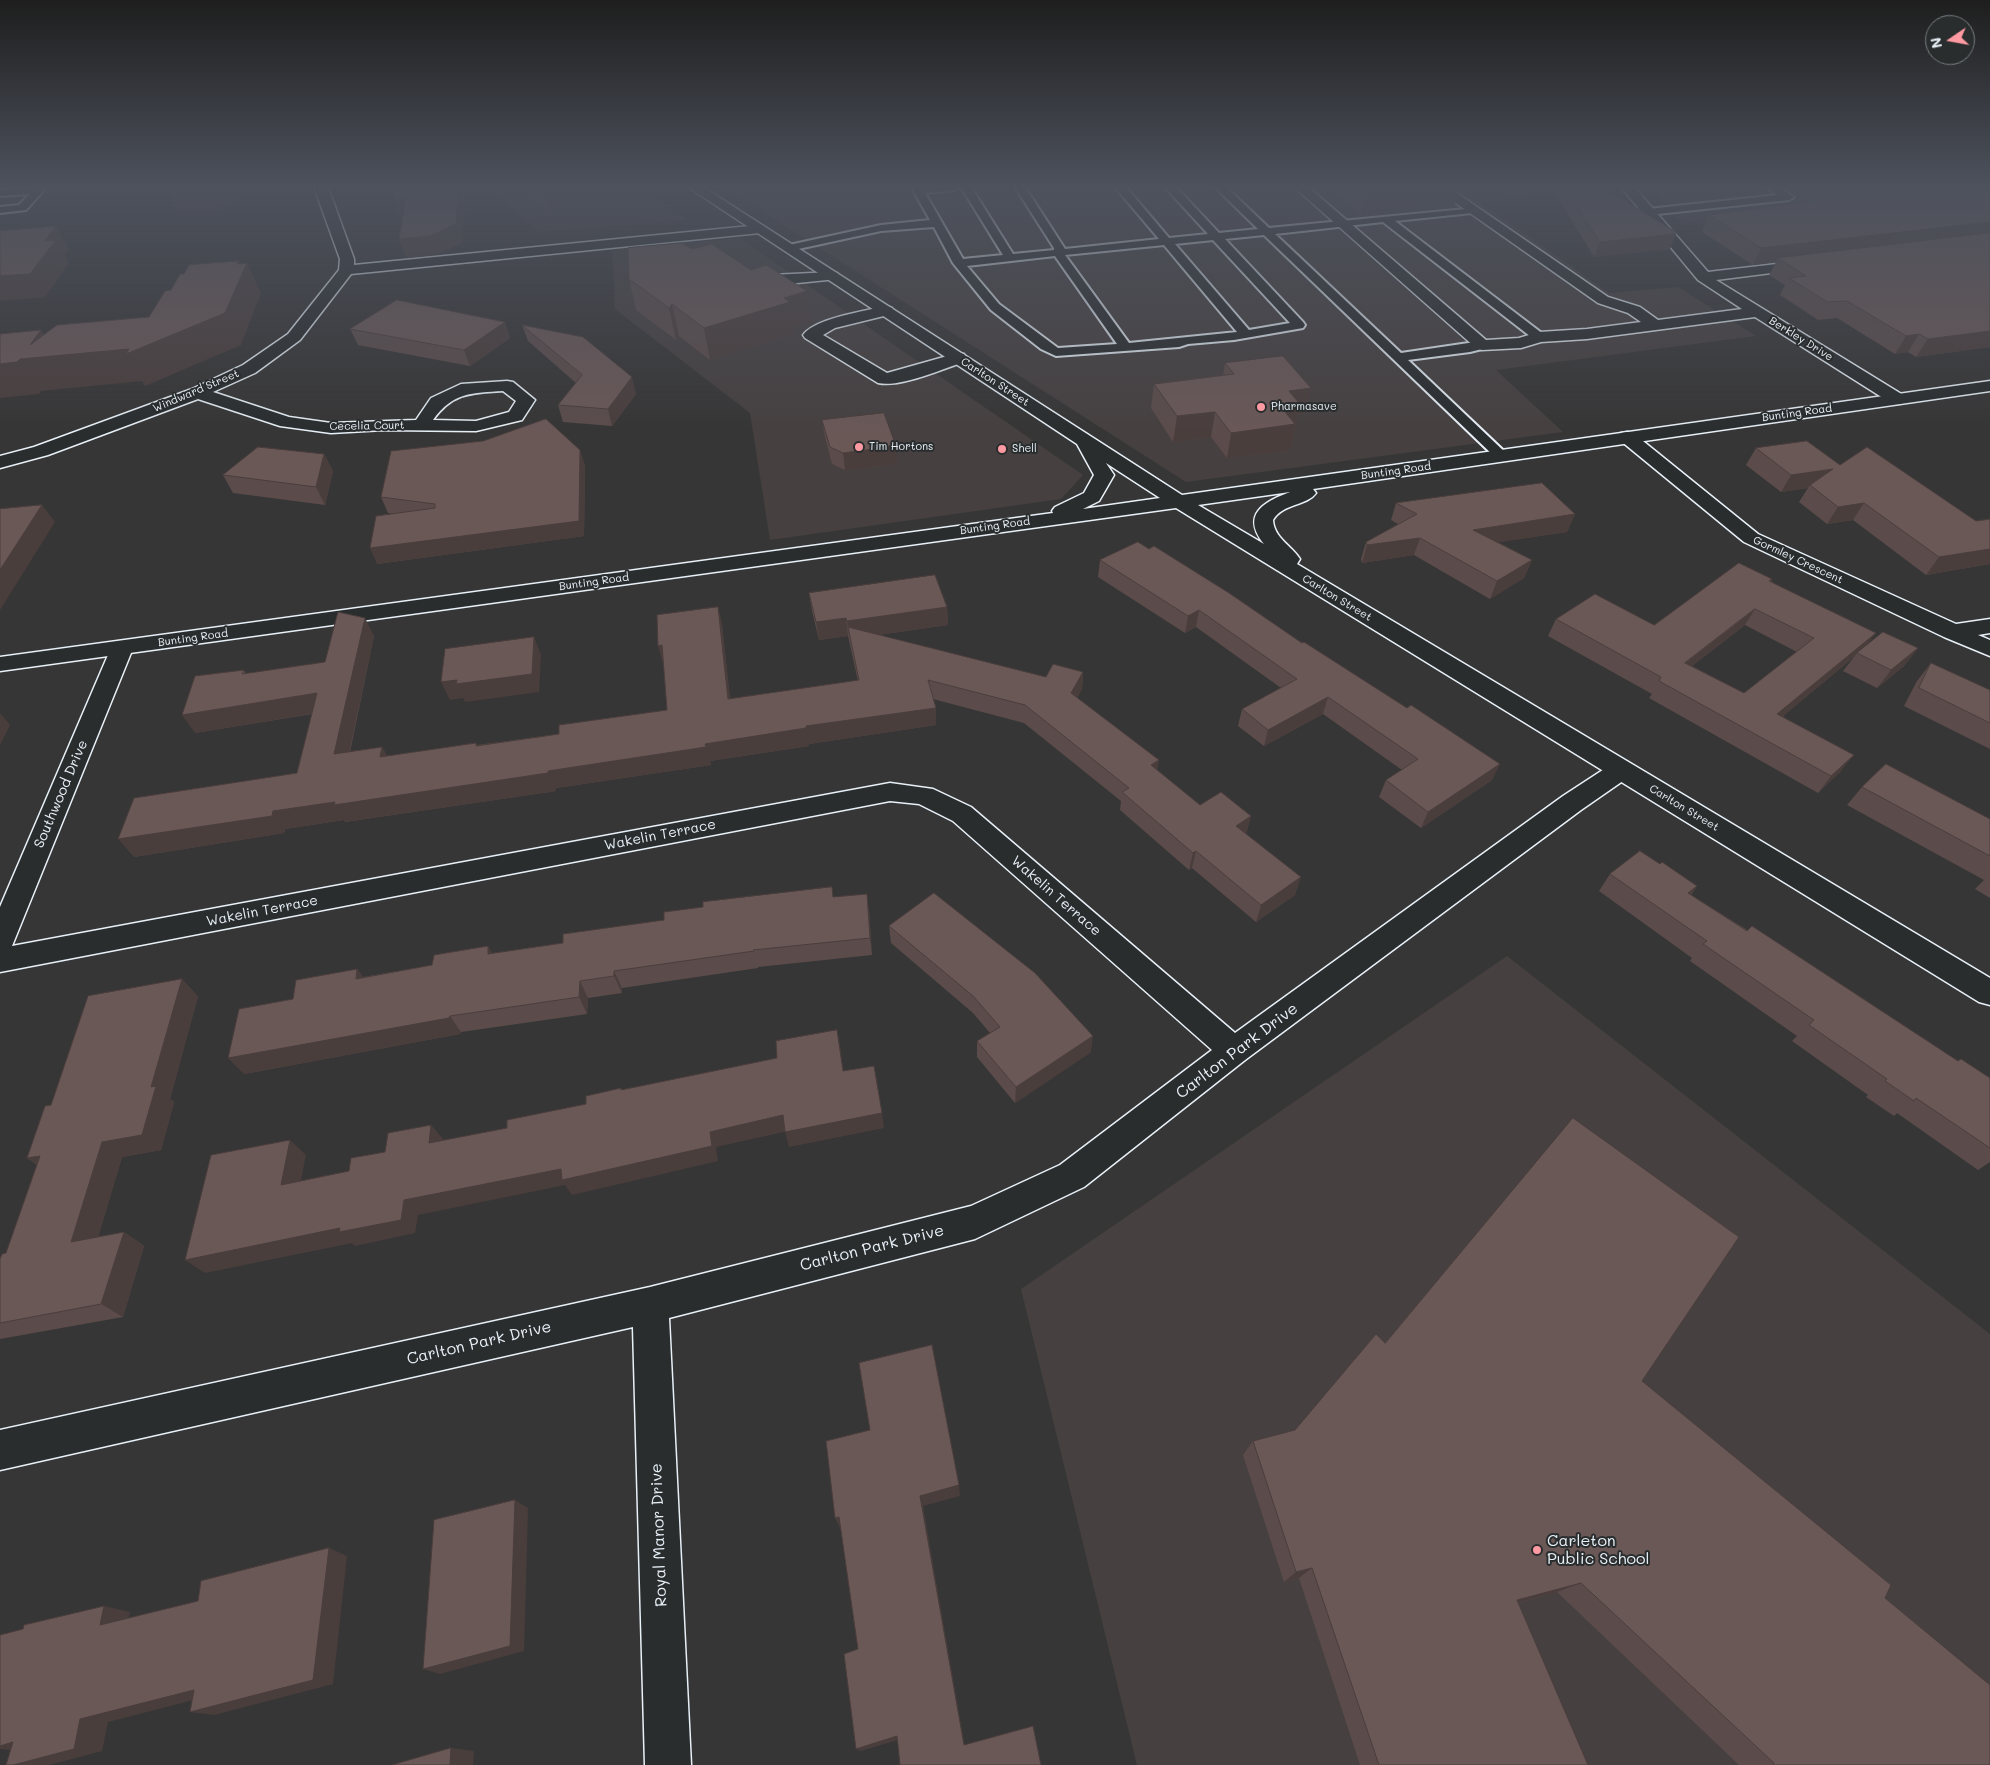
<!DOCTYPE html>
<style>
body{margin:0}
#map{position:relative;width:1990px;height:1765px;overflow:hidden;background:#373636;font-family:Mali,sans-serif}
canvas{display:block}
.north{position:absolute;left:1925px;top:15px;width:50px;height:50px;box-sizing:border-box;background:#2a2d2e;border:1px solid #767b7f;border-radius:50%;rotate:258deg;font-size:14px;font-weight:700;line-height:20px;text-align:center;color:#e8f1f8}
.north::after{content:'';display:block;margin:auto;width:18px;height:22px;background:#ff9aa2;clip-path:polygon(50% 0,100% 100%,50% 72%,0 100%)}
</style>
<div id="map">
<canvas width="1990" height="1765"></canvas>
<div class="north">N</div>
</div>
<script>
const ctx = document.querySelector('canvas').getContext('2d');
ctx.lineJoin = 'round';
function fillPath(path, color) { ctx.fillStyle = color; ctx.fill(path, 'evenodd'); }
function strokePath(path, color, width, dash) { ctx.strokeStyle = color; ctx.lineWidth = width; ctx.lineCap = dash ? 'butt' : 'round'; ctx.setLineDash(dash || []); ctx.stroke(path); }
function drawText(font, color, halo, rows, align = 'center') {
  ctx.font = font + ' Mali,sans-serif'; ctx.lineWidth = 4; ctx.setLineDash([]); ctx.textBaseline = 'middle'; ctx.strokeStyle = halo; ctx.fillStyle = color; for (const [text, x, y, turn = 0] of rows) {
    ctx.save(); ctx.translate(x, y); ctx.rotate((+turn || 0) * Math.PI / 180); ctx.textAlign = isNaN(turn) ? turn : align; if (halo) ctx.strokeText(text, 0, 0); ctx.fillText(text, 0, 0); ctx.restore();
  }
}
fillPath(new Path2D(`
 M 485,187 L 638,187 L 688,220 L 540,232 Z
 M 724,187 L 1459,187 L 1609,293 L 1678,287 L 1756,336 L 1496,370 L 1563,432 L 1186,482 Z
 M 1652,187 L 1990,187 L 1990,190 L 1682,223 Z
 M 739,238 L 1083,475 L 1061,499 L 770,540 L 750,413 L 615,309 L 612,250 Z
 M 1507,956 L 1990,1334 L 1990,1765 L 1137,1765 L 1021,1289 Z`), '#464040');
const lane = new Path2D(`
 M 40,187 L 44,190 L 26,210 L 0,213 L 0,207 L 19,205 L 30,194 L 0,196 L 0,190 Z
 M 917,187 L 960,187 L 955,190 L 925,193 L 963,259 L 1003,255 L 961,187 L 971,187 L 1013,254 L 1054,250 L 1054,248 L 1015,187 L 1025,187 L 1065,249 L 1159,239 L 1115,187 L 1126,187 L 1169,238 L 1208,234 L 1165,187 L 1176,187 L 1219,233 L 1258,229 L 1215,187 L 1226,187 L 1269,228 L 1476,208 L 1477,210 L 1476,212 L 1472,213 L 1395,221 L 1543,334 L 1545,337 L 1543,340 L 1535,340 L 1383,222 L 1275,234 L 1401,353 L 1482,341 L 1486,342 L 1488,345 L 1486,348 L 1470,352 L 1408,360 L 1508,455 L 1506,458 L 1496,458 L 1264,235 L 1225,239 L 1303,322 L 1305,325 L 1303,328 L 1234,340 L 1188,344 L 1179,347 L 1056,356 L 1041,349 L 991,310 L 953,263 L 934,227 L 881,231 L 789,251 L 783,248 L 789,245 L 881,225 L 930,220 L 913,190 ZM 1213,240 L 1290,323 L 1249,330 L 1175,244 ZM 1164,245 L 1237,332 L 1129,343 L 1065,255 ZM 1055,256 L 1117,344 L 1058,348 L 999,304 L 967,266 Z
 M 1766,187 L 1779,187 L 1794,197 L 1789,200 L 1648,215 L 1643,212 L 1648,209 L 1778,195 Z`);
const street = new Path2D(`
 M 314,187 L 328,187 L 354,259 L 354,265 L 760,225 L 767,229 L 760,233 L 351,274 L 300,340 L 255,373 L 213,392 L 289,417 L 331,423 L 416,420 L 431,398 L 461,384 L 507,381 L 513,382 L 535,400 L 522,420 L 476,431 L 384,430 L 331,433 L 280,426 L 198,399 L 48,455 L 0,468 L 0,456 L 34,447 L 192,389 L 243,365 L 288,334 L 339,270 L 340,259 ZM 503,391 L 516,401 L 509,412 L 476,421 L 433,420 C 453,392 472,393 503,391 Z
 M 1294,187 L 1308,187 L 1486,340 L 1519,338 L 1539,332 L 1587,329 L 1641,322 L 1628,313 L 1598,303 L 1433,187 L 1448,187 L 1608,297 L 1640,307 L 1658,320 L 1742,309 L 1698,280 L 1621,187 L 1634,187 L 1708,272 L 1811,260 L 1816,261 L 1818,264 L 1816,267 L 1811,268 L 1716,280 L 1903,395 L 1906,399 L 1903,403 L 1897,404 L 1891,403 L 1755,317 L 1587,339 L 1541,342 L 1521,348 L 1482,350 L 1476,348 Z
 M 832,272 L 837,273 L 839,276 L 837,279 L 758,287 L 747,284 L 744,281 L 747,278 L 752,276 Z
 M 886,306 L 892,308 L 894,311 L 892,314 L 835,328 L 823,335 L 887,373 L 958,353 L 964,354 L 966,358 L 964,362 C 942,369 900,388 878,383 L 805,338 L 803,335 C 815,318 866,311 886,306 Z
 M 1627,432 L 1633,433 L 1758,534 L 1956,624 L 1990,619 L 1990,633 L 1978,635 L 1990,640 L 1990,656 L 1944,637 L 1744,542 L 1621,441 L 1618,437 L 1621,433 Z
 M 122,641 L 130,643 L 133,648 L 12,946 L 890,783 L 933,789 L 971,807 L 1235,1033 L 1563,796 L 1612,764 L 1621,761 L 1630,764 L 1634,770 L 1630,776 L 1581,810 L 1245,1060 L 1084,1187 L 975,1239 L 669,1318 L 691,1765 L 645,1765 L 633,1327 L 0,1470 L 0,1430 L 650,1287 L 971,1206 L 1060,1165 L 1212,1050 L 953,821 L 919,804 L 890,801 L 0,972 L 0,907 L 111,648 L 114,643 Z`);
const secondary = new Path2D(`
 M 688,187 L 703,187 L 1182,495 L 1990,381 L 1990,391 L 1313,489 L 1316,493 C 1307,506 1283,503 1273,520 C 1274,538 1291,545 1300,559 L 1297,564 L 1990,978 L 1990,1005 L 1979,1002 L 1176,508 L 0,671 L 0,657 L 1053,513 L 1052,511 L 1055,507 L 1084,493 L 1094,475 L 1077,444 ZM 1106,463 L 1160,498 L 1083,509 L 1099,501 L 1114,475 ZM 1290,492 C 1263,502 1241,515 1264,544 L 1198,505 Z`);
strokePath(lane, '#e8f1f8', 4);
strokePath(street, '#e8f1f8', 3);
strokePath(secondary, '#e8f1f8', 3);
fillPath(lane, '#2a2d2e');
fillPath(street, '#2a2d2e');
fillPath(secondary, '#2a2d2e');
fillPath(new Path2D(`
 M 519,187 L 592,187 L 595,200 L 549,211 Z
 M 1328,187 L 1542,187 L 1539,196 L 1474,202 L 1458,192 L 1455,204 L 1361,214 Z
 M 1551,187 L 1602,187 L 1670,249 L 1594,257 Z
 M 1782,187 L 1990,187 L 1990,347 L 1916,357 L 1908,352 L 1895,354 L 1837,318 L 1818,320 L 1780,295 L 1785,285 L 1769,275 L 1776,262 L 1753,265 L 1702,232 L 1709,215 L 1806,202 L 1796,197 Z
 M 692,249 L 751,270 L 807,291 L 810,322 L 794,327 L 794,333 L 710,360 L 679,336 L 676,340 L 636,310 L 629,279 Z
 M 505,322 L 510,338 L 470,366 L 358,345 L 350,329 Z
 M 522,325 L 636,394 L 612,426 L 563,422 L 558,405 L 576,383 L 528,341 Z
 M 1225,363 L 1311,388 L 1306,413 L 1298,414 L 1290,450 L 1227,458 L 1211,437 L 1173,442 L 1151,408 L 1154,384 L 1223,375 Z
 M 822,420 L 897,464 L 845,470 L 832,464 L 825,437 Z
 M 1756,448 L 1840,465 L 1976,521 L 1990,519 L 1990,564 L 1926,575 L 1853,520 L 1827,524 L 1799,502 L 1808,488 L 1781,492 L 1746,465 Z
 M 324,454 L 333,471 L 325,505 L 233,493 L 223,475 Z
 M 585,465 L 584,536 L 377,564 L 395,514 L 388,513 L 381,497 Z
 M 1396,503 L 1575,514 L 1567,532 L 1498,542 L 1532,560 L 1524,578 L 1490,599 L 1414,555 L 1362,563 L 1361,559 L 1366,542 L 1398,524 L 1391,520 Z
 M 1138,542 L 1492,780 L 1421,828 L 1379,797 L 1386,780 L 1402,770 L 1323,714 L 1264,746 L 1238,726 L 1242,709 L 1281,688 L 1196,627 L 1185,633 L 1098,577 L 1100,560 Z
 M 1772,579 L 1771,581 L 1866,646 L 1918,648 L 1904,666 L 1877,688 L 1843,671 L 1854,657 L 1783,716 L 1841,771 L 1818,793 L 1649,698 L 1652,694 L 1548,636 L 1556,619 L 1654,625 ZM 1745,625 L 1797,652 L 1744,693 L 1692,666 Z
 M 809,593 L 947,607 L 948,625 L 878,635 L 1046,677 L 1083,672 L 1082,689 L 1077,698 L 1159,760 L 1157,770 L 1200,805 L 1251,816 L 1246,834 L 1295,895 L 1256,922 L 1192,868 L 1189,870 L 1120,810 L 1121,801 L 1024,723 L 933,699 L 936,725 L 809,744 L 809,746 L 710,761 L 711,765 L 556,788 L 556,791 L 345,822 L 344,820 L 285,829 L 284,833 L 134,857 L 297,773 L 312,714 L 195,733 L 244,670 L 246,674 L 325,662 L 374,636 L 350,752 L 382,747 L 387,756 L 476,743 L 477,745 L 559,734 L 667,710 L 718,607 L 722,625 L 730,699 L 858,681 L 848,636 L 819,640 L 812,611 Z
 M 1931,663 L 1990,690 L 1990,749 L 1904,706 L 1917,681 Z
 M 1862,787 L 1990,819 L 1990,898 L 1975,889 L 1984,880 L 1847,805 Z
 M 1660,864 L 1697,886 L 1691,895 L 1958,1061 L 1961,1059 L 1990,1078 L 1990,1162 L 1978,1170 L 1897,1113 L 1894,1116 L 1866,1097 L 1868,1095 L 1792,1041 L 1797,1036 L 1690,961 L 1692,958 L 1599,891 L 1610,874 Z
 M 833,897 L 869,911 L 872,955 L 758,967 L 758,968 L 622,988 L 622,993 L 588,998 L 587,1014 L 461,1032 L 460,1034 L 244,1074 L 357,969 L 363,977 L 432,965 L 493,953 L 563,943 Z
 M 889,926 L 1091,1052 L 1015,1103 L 977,1057 L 977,1041 L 990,1033 L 973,1013 L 891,943 Z
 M 198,996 L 170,1099 L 174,1102 L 161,1150 L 122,1157 L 98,1237 L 124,1232 L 144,1246 L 123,1317 L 0,1339 L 0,1259 L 6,1253 L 37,1165 L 27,1158 L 51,1105 Z
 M 1385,1343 L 1642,1381 L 1885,1598 L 1990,1765 L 1739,1765 L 1557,1592 L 1518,1603 L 1588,1765 L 1360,1765 L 1299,1578 L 1284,1582 L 1243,1455 L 1253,1441 L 1295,1430 Z`), '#5b4c4b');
fillPath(new Path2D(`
 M 211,187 L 247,187 L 239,202 L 234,202 L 232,206 L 223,207 L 221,210 L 178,213 L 165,188 Z
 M 385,187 L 395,187 L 406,197 L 412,215 L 400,217 L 394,198 L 393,199 L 391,193 L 388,194 Z
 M 459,187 L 466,187 L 462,243 L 436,255 L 406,258 L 399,239 Z
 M 568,187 L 592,187 L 595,200 L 549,211 L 544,192 Z
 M 1367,187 L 1459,187 L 1455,204 L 1361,214 Z
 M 1478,187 L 1542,187 L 1539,196 L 1474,202 Z
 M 1990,222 L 1990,238 L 1778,258 L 1776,262 L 1753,265 L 1761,248 Z
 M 56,226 L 69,249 L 65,255 L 69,263 L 45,297 L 0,301 L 0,276 L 45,241 Z
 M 1676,234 L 1670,249 L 1594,257 L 1600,242 Z
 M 239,261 L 243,271 L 247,263 L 261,293 L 241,345 L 145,386 L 142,381 L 41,391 L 39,394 L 0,398 L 0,364 L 30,345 L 41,330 L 57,355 L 129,349 L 237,264 Z
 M 807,291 L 810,322 L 794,327 L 794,333 L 710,360 L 704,328 L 784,298 Z
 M 672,304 L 679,336 L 676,340 L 669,308 Z
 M 505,322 L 510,338 L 470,366 L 464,350 Z
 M 1990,331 L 1990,347 L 1916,357 L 1928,339 Z
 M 1919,334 L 1908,352 L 1895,354 L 1906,336 Z
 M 632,377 L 636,394 L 612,426 L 608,409 Z
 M 1311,388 L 1306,413 L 1298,414 L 1290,450 L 1227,458 L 1231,433 L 1281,407 L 1289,391 Z
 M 1215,412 L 1211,437 L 1173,442 L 1177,416 Z
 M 896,446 L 897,464 L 845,470 L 843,453 Z
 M 580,450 L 585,465 L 584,536 L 377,564 L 370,548 Z
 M 324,454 L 333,471 L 325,505 L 316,487 Z
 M 1833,469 L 1810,485 L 1808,488 L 1781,492 L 1791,475 Z
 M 1864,503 L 1853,520 L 1827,524 L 1838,507 Z
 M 42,505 L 55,522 L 0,610 L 0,570 Z
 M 1575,514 L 1567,532 L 1467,547 L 1473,530 Z
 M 1420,538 L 1414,555 L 1362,563 L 1367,545 Z
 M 1990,549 L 1990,564 L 1926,575 L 1939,557 Z
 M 1532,560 L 1524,578 L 1490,599 L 1497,581 Z
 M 718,607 L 722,625 L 732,717 L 728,699 Z
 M 947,607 L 948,625 L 850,639 L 848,627 L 849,639 L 847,621 Z
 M 1755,609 L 1745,625 L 1675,679 L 1685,663 Z
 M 1199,610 L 1196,627 L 1185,633 L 1188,616 Z
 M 365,618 L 374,636 L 345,772 L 334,754 Z
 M 846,618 L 848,636 L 819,640 L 816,622 Z
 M 1876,633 L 1863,650 L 1857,653 L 1854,657 L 1766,730 L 1777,714 Z
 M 534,637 L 541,655 L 539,692 L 465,702 L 463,698 L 450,700 L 441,682 L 457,680 Z
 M 662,645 L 663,664 L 658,646 Z
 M 1918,648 L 1904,666 L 1877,688 L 1891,670 Z
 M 1083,672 L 1082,689 L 1070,711 L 1071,693 Z
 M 317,693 L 328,711 L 195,733 L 182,715 Z
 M 1328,697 L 1323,714 L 1264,746 L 1268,730 Z
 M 936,708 L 936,725 L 809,744 L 809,746 L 710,761 L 705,744 L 806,726 Z
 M 0,713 L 10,725 L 0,745 Z
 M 382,747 L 392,765 L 380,757 Z
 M 706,747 L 711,765 L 556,788 L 556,791 L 345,822 L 344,820 L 285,829 L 284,833 L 134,857 L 118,839 L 273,811 Z
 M 1854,755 L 1841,771 L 1818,793 L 1831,776 Z
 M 1159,760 L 1156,778 L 1151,765 Z
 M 1500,764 L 1492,780 L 1421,828 L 1428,812 Z
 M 1251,816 L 1246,834 L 1232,843 L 1236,826 Z
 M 1196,851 L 1192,868 L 1189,870 L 1193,853 Z
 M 1301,877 L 1295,895 L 1256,922 L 1261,905 Z
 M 1697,886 L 1684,903 L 1688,893 Z
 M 867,894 L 869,911 L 872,955 L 870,938 Z
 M 488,946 L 498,963 L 488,954 Z
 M 357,969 L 370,986 L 356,979 Z
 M 614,971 L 622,988 L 622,993 L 614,976 Z
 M 182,979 L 198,996 L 170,1099 L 174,1102 L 161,1150 L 122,1157 L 93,1255 L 71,1242 L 102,1142 L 151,1087 Z
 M 580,981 L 588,998 L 587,1014 L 579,997 Z
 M 450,1016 L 461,1032 L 460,1034 L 244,1074 L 228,1058 Z
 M 837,1030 L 840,1046 L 846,1087 L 843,1071 Z
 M 1093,1036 L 1091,1052 L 1015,1103 L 1016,1087 Z
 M 882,1113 L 884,1128 L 789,1147 L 785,1132 Z
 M 783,1115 L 788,1131 L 716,1147 L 718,1161 L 572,1195 L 565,1185 L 418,1215 L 415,1233 L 355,1246 L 352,1243 L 205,1273 L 185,1260 L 340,1228 L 404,1200 Z
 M 431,1125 L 444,1140 L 429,1143 Z
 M 290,1140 L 306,1155 L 297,1199 L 281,1185 Z
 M 40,1156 L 49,1173 L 27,1158 Z
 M 124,1232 L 144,1246 L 123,1317 L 101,1304 Z
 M 959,1485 L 960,1496 L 923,1506 L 965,1748 L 964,1745 L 920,1496 Z
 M 515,1500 L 528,1508 L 524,1651 L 440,1674 L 423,1669 Z
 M 839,1517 L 840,1528 L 835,1518 Z
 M 329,1548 L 347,1556 L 333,1684 L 214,1715 L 190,1712 Z
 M 1312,1568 L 1299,1578 L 1284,1582 L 1296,1572 Z
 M 1581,1583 L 1557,1592 L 1495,1609 L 1517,1600 Z
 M 104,1606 L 130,1612 L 125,1630 L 100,1625 Z
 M 194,1690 L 217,1694 L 108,1722 L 102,1751 L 49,1765 L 13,1765 L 80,1719 Z
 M 897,1736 L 901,1739 L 861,1751 L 856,1749 Z
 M 13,1742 L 21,1751 L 0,1749 L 0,1746 Z
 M 451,1748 L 474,1751 L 473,1765 L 450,1765 Z`), '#4a3e3d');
const building = new Path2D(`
 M 165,187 L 211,187 L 211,188 L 167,191 L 169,188 L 165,188 Z
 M 393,187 L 459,187 L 456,224 L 430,236 L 399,239 L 406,197 L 394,198 Z
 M 537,187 L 568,187 L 544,192 Z
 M 1565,187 L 1602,187 L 1673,230 L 1676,234 L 1600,242 Z
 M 1816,187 L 1990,187 L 1990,222 L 1761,248 L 1709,215 L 1837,198 Z
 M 56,226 L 45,241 L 56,240 L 30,274 L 0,276 L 0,231 Z
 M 1990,233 L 1990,331 L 1928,339 L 1919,334 L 1906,336 L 1847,301 L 1827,302 L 1789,278 L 1806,276 L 1778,258 Z
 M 682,243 L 692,249 L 712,244 L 751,270 L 766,265 L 807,291 L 784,298 L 790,302 L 704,328 L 672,304 L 669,308 L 629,279 L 628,248 Z
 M 239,261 L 237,264 L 247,263 L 225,313 L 126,354 L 129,349 L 20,359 L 17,362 L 0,364 L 0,334 L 41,330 L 30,345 L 57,325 L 149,317 L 165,291 L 171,290 L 180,274 L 184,274 L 189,265 Z
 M 397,300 L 505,322 L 464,350 L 350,329 Z
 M 522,325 L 583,337 L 632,377 L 608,409 L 558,405 L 582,375 Z
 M 1283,356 L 1311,388 L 1289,391 L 1300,404 L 1281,407 L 1295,424 L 1231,433 L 1215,412 L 1177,416 L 1154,384 L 1234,374 L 1225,363 Z
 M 884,413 L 896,446 L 843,453 L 830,447 L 822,420 Z
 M 546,419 L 580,450 L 579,521 L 370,548 L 376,516 L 435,508 L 435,504 L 381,497 L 391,451 L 483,441 Z
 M 1807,441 L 1840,465 L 1867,447 L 1976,521 L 1990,519 L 1990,549 L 1939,557 L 1864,503 L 1838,507 L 1810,485 L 1833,469 L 1791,475 L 1756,448 Z
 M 258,447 L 324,454 L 316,487 L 223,475 Z
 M 1542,483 L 1575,514 L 1473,530 L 1532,560 L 1497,581 L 1420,538 L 1367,545 L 1366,542 L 1417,514 L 1396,503 Z
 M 42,505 L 0,570 L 0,509 Z
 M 1138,542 L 1149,549 L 1154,546 L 1229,593 L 1302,643 L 1304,642 L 1407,708 L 1411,705 L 1500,764 L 1428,812 L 1386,780 L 1418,759 L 1328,697 L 1268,730 L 1242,709 L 1297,679 L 1199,610 L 1188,616 L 1100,560 Z
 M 1739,563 L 1772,579 L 1769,581 L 1876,633 L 1777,714 L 1854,755 L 1831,776 L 1659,681 L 1661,677 L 1556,619 L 1595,594 L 1654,625 ZM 1755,609 L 1814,638 L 1744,693 L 1685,663 Z
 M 935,575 L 947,607 L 847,621 L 846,618 L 816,622 L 809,593 Z
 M 718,607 L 728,699 L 859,680 L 848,627 L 1046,677 L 1053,664 L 1083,672 L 1071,693 L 1159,760 L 1151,765 L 1200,805 L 1221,792 L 1251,816 L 1236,826 L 1301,877 L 1261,905 L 1196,851 L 1193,853 L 1122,792 L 1129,788 L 1025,705 L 928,680 L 936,708 L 806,726 L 806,728 L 705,744 L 706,747 L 548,771 L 548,773 L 334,805 L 335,802 L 273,811 L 272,816 L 118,839 L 134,798 L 297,773 L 317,693 L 182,715 L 195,676 L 244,670 L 242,674 L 325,662 L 338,612 L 365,618 L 334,754 L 382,747 L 380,757 L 476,743 L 476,746 L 559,734 L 559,725 L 667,710 L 662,645 L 658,646 L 657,615 Z
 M 1883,632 L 1918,648 L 1891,670 L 1857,653 Z
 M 534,637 L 532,674 L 456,684 L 457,680 L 441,682 L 445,649 Z
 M 1931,663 L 1990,690 L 1990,723 L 1919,688 Z
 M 1886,764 L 1990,819 L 1990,856 L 1862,787 Z
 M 1640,851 L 1660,864 L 1662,862 L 1697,886 L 1688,893 L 1747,931 L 1752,926 L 1958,1061 L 1961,1059 L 1990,1078 L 1990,1148 L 1916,1098 L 1914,1101 L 1885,1081 L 1887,1079 L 1809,1025 L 1814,1020 L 1703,944 L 1707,941 L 1610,874 Z
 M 832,887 L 833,897 L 867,894 L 870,938 L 753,950 L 754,951 L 614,971 L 614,976 L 580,981 L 579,997 L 450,1016 L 449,1018 L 228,1058 L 239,1009 L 293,999 L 296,980 L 357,969 L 356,979 L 432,965 L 434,955 L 488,946 L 488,954 L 563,943 L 563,934 L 664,920 L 664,912 L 703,907 L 703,902 Z
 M 934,893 L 1035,973 L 1093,1036 L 1016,1087 L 977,1041 L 1000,1027 L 973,996 L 889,926 Z
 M 182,979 L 151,1087 L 156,1086 L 142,1135 L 102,1142 L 71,1242 L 124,1232 L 101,1304 L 0,1323 L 0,1259 L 2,1254 L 6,1253 L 40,1156 L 27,1158 L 45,1106 L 51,1105 L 88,996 Z
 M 837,1030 L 843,1071 L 874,1066 L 882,1113 L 785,1132 L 783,1115 L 710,1132 L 712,1146 L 562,1180 L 561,1169 L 404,1200 L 401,1220 L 339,1232 L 340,1228 L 185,1260 L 211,1155 L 290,1140 L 281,1185 L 349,1171 L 351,1158 L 385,1152 L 388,1133 L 431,1125 L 429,1143 L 507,1128 L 507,1120 L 586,1104 L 586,1096 L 621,1088 L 621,1090 L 777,1058 L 776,1041 Z
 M 1573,1118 L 1739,1237 L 1642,1381 L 1891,1585 L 1885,1598 L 1990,1685 L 1990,1765 L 1773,1765 L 1774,1763 L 1581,1583 L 1517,1600 L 1588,1765 L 1379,1765 L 1312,1568 L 1296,1572 L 1253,1441 L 1295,1430 L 1376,1334 L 1385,1343 Z
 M 932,1345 L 959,1485 L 920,1496 L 964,1745 L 1033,1726 L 1041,1765 L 900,1765 L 897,1736 L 856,1749 L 844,1654 L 858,1649 L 839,1517 L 835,1518 L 826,1441 L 870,1430 L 859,1363 Z
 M 515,1500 L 510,1646 L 423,1669 L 434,1520 Z
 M 329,1548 L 313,1680 L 190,1712 L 194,1690 L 80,1719 L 74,1749 L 13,1765 L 6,1765 L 13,1742 L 0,1746 L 0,1635 L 23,1629 L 24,1625 L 104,1606 L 100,1625 L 198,1601 L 201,1581 Z
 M 451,1748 L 450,1765 L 392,1765 Z`);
fillPath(building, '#6a5857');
strokePath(building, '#4a3e3d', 1);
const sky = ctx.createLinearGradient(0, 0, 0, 434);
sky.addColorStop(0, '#1e1e1e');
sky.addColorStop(0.43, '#4d525d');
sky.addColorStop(1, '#4d525d00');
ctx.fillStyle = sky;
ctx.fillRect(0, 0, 1990, 434);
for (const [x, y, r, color] of [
 [1261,407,5,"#ff9aa2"],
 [859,447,5,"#ff9aa2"],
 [1002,449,5,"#ff9aa2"],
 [1537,1550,5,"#ff9aa2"]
]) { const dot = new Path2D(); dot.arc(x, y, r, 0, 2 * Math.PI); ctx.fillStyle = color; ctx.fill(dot); strokePath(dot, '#2a2d2e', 2); }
drawText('11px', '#e8f1f8', '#2a2d2e', [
 ["Berkley Drive",1801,339,32],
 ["Carlton Street",995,382,33],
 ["Windward Street",196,391,-23],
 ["Bunting Road",1797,413,-8],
 ["Cecelia Court",367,426,-1],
 ["Bunting Road",1396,471,-8],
 ["Bunting Road",995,526,-8],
 ["Gormley Crescent",1798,560,25],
 ["Bunting Road",594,582,-8],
 ["Carlton Street",1337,598,31],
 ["Bunting Road",193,638,-8],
 ["Carlton Street",1684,808,31]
]);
drawText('11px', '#e8f1f8', '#2a2d2e', [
 ["Pharmasave",1271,407],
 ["Tim Hortons",869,447],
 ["Shell",1012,449]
], 'left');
drawText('14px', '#e8f1f8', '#2a2d2e', [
 ["Southwood Drive",61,794,-67],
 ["Wakelin Terrace",660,835,-11],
 ["Wakelin Terrace",1056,896,41],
 ["Wakelin Terrace",262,911,-11]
]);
drawText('16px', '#e8f1f8', '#2a2d2e', [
 ["Carlton Park Drive",1237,1051,-37],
 ["Carlton Park Drive",872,1248,-14],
 ["Carlton Park Drive",479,1343,-13],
 ["Royal Manor Drive",659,1535,-92]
]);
drawText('16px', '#e8f1f8', '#2a2d2e', [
 ["Carleton",1547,1541],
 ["Public School",1547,1559]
], 'left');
</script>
